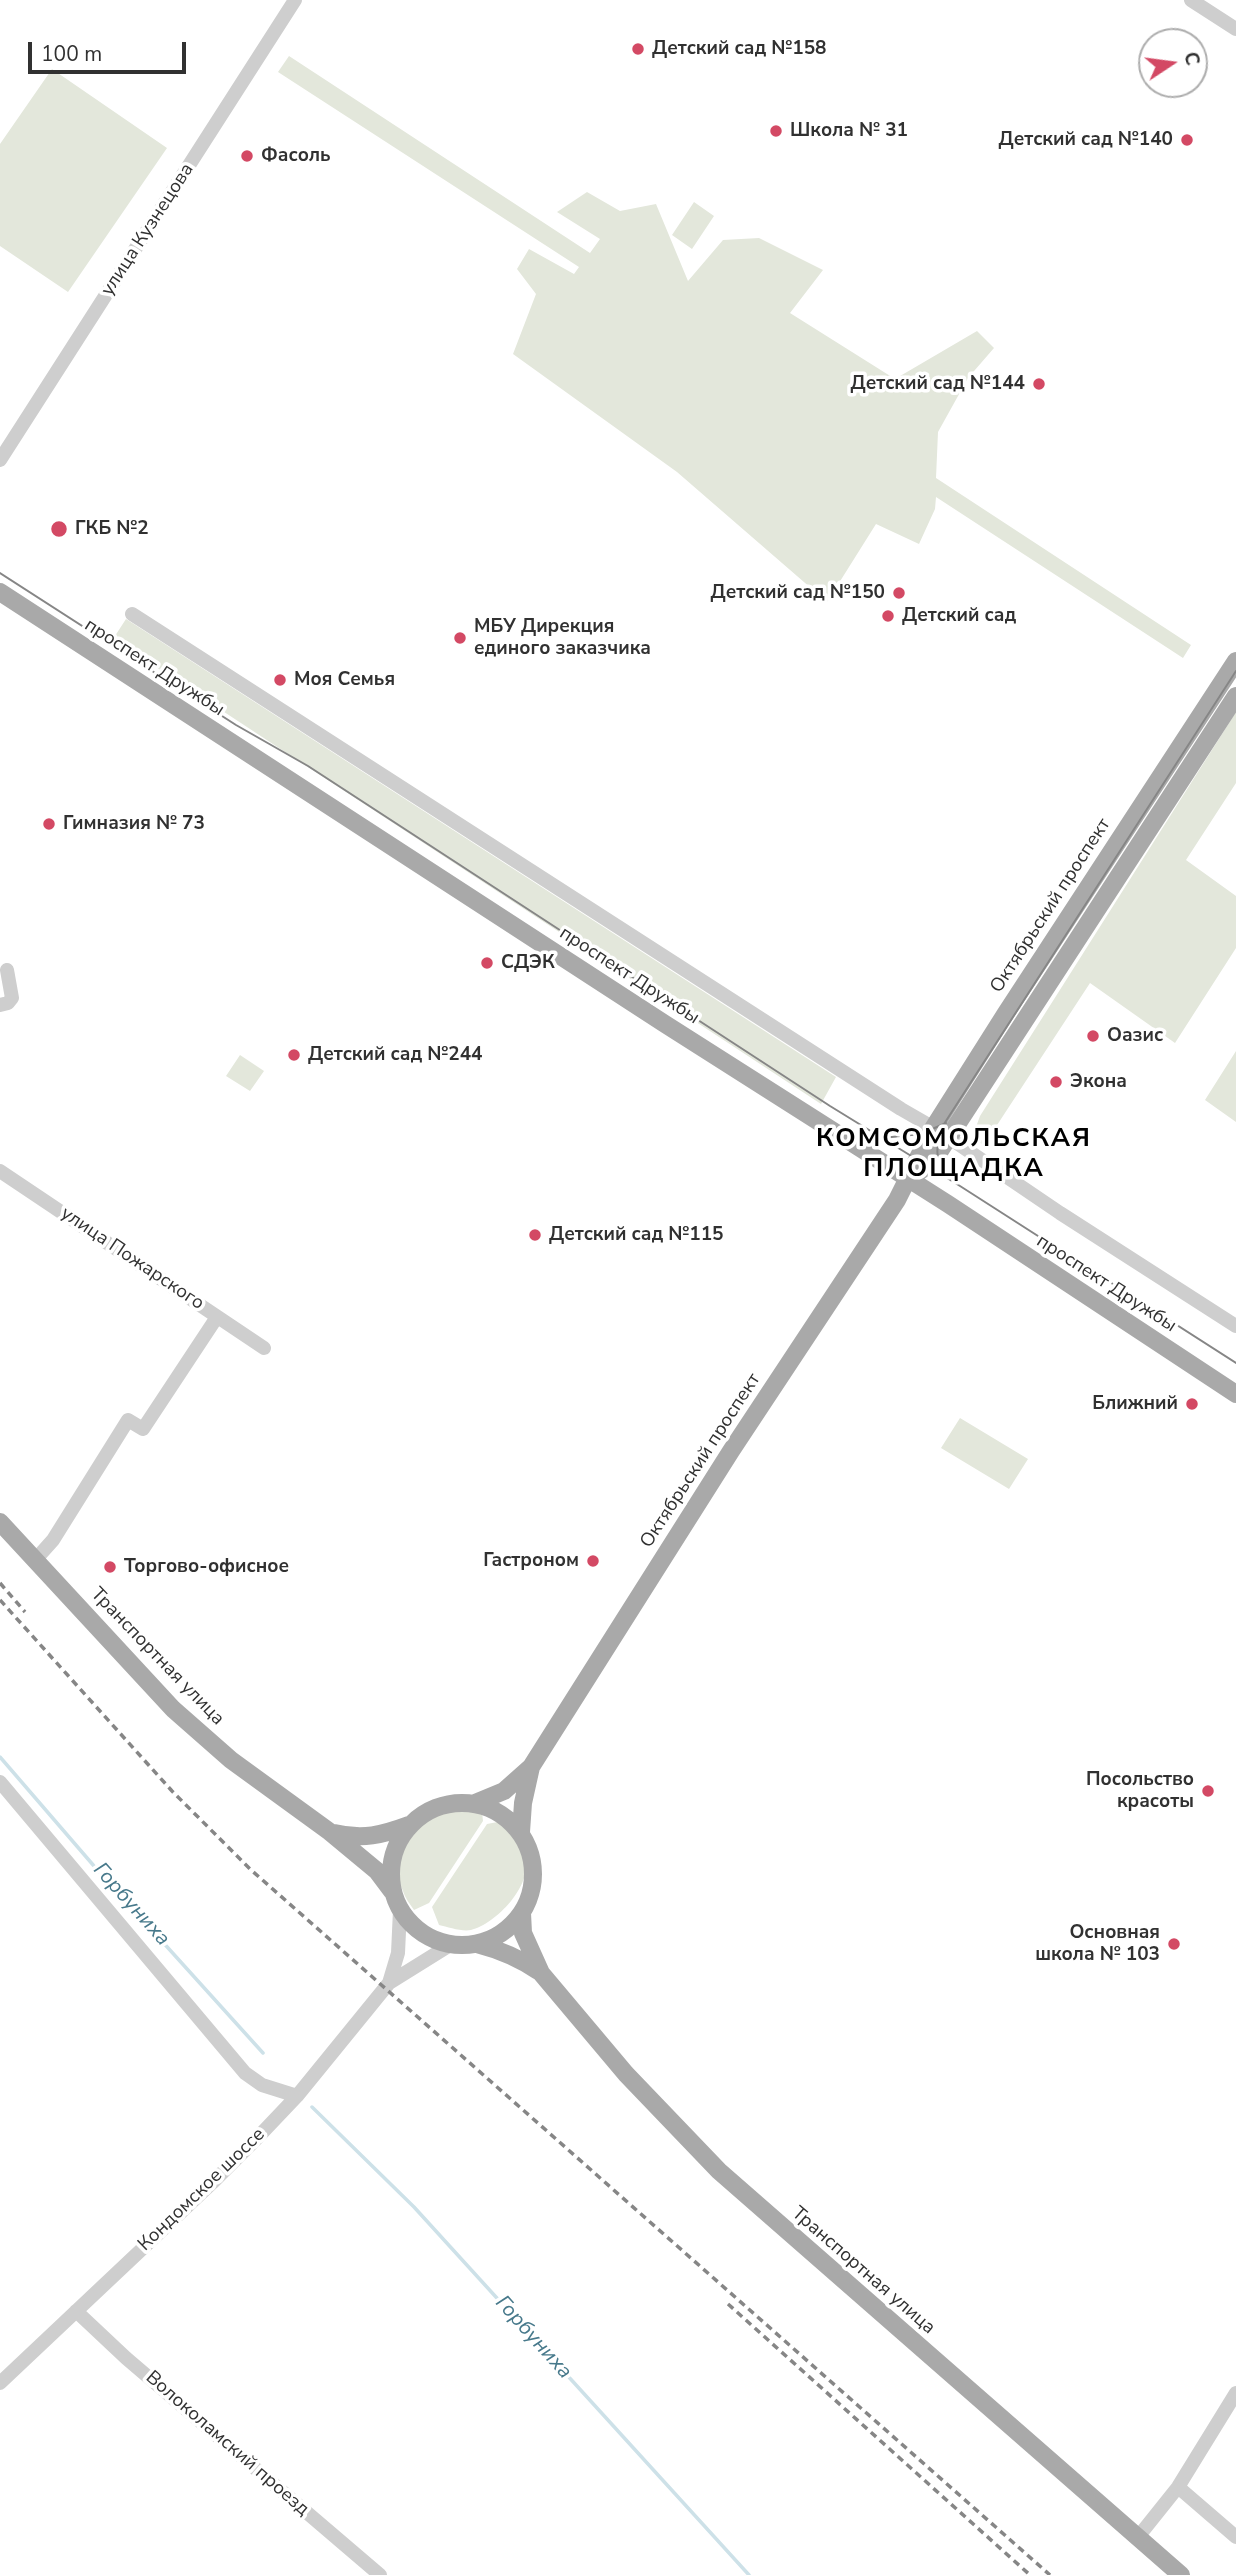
<!DOCTYPE html>
<meta charset="utf-8">
<style>
body{margin:0}
#map{position:relative;width:1236px;height:2575px;overflow:hidden;background:#fff;font-family:"Nunito Sans",sans-serif}
canvas{display:block}
.north{position:absolute;left:1138px;top:28px;width:70px;height:70px;box-sizing:border-box;background:#fff;border:2px solid #adadad;border-radius:50%;rotate:77deg;font-size:19px;font-weight:700;line-height:28px;text-align:center;color:#313131}
.north::after{content:'';display:block;margin:auto;width:24px;height:32px;background:#d34964;clip-path:polygon(50% 0,100% 100%,50% 72%,0 100%)}
.scale{position:absolute;left:28px;top:42px;width:158px;height:32px;box-sizing:border-box;border:4px solid #313131;border-top:0;padding-left:9px;font-size:21px;line-height:24px;white-space:nowrap;color:#313131;-webkit-text-stroke:5px #fff;paint-order:stroke}
</style>
<div id="map">
<canvas width="1236" height="2575"></canvas>
<div class="north">С</div>
<div class="scale">100 m</div>
</div>
<script>
const ctx = document.querySelector('canvas').getContext('2d');
ctx.lineJoin = 'round';
function fillPath(path, color) { ctx.fillStyle = color; ctx.fill(path, 'evenodd'); }
function strokePath(path, color, width, dash) { ctx.strokeStyle = color; ctx.lineWidth = width; ctx.lineCap = dash ? 'butt' : 'round'; ctx.setLineDash(dash || []); ctx.stroke(path); }
function drawText(font, color, halo, rows, align = 'center') {
  ctx.font = font + ' "Nunito Sans",sans-serif'; ctx.lineWidth = 7; ctx.setLineDash([]); ctx.textBaseline = 'middle'; ctx.strokeStyle = halo; ctx.fillStyle = color; for (const [text, x, y, turn = 0] of rows) {
    ctx.save(); ctx.translate(x, y); ctx.rotate((+turn || 0) * Math.PI / 180); ctx.textAlign = isNaN(turn) ? turn : align; if (halo) ctx.strokeText(text, 0, 0); ctx.fillText(text, 0, 0); ctx.restore();
  }
}
fillPath(new Path2D(`
 M 289,56 L 590,253 L 600,239 L 557,212 L 587,192 L 620,211 L 656,204 L 688,281 L 723,240 L 759,238 L 823,270 L 790,313 L 895,379 L 977,331 L 994,348 L 968,378 L 938,432 L 936,478 L 1191,645 L 1183,658 L 936,497 L 935,509 L 919,544 L 876,524 L 827,602 L 677,472 L 513,354 L 536,294 L 517,269 L 529,249 L 574,274 L 579,267 L 278,72 Z
 M 52,69 L 167,148 L 68,292 L 0,246 L 0,144 Z
 M 694,202 L 714,216 L 692,249 L 672,235 Z
 M 126,619 L 836,1077 L 821,1104 L 113,639 Z
 M 1236,712 L 1236,783 L 1186,860 L 1236,896 L 1236,948 L 1175,1043 L 1090,983 L 984,1145 L 972,1138 L 980,1116 Z
 M 1236,1051 L 1236,1122 L 1205,1100 Z
 M 240,1055 L 264,1071 L 250,1091 L 226,1076 Z
 M 960,1418 L 1028,1459 L 1009,1489 L 941,1448 Z
 M 463,1808 L 482,1812 L 483,1821 L 429,1903 L 414,1910 C 410,1904 405,1898 403,1891 C 384,1844 421,1814 463,1808 Z
 M 503,1821 C 512,1831 521,1845 525,1858 C 533,1885 496,1924 471,1930 C 462,1932 448,1927 439,1925 L 432,1907 L 487,1824 Z`), '#e3e7db');
strokePath(new Path2D(`
 M 0,1757 L 94,1866 L 263,2053
 M 312,2107 L 414,2207 L 749,2575`), '#cde1e8', 3.5);
strokePath(new Path2D(`
 M 1191,0 L 1236,29
 M 0,460 L 295,0
 M 132,614 L 901,1109 L 934,1128
 M 0,1005 L 8,1003 L 12,998 L 7,970
 M 948,1137 L 1060,1213 L 1236,1326
 M 0,1171 L 264,1348
 M 36,1559 L 53,1540 L 128,1420 L 143,1429 L 217,1317
 M 0,1782 L 245,2073 L 262,2085 L 297,2096
 M 389,1983 L 398,1953 L 400,1910
 M 76,2311 L 126,2358 L 380,2575
 M 0,2383 L 212,2183 L 260,2135 L 297,2096 L 389,1983 L 450,1945
 M 1178,2487 L 1236,2537
 M 1138,2537 L 1178,2487 L 1236,2393`), '#cecece', 14);
strokePath(new Path2D(`
 M 0,592 L 665,1024 L 948,1204 L 1236,1394
 M 909,1179 L 928,1165 L 941,1149 L 1236,696
 M 0,1522 L 173,1709 L 231,1760 L 330,1832 L 377,1871 L 392,1891
 M391 1874a71 71 0 1 1 142 0a71 71 0 1 1-142 0Z
 M 475,1803 L 504,1791 L 531,1767 L 731,1451 L 897,1200 L 932,1130 L 1006,1013 L 1236,661
 M 521,1832 L 523,1803 L 531,1767
 M 334,1833 C 363,1840 382,1835 409,1825
 M 522,1913 L 523,1933 L 541,1973 L 626,2074 L 719,2171 L 1181,2575
 M 477,1944 C 500,1950 518,1957 538,1971`), '#a9a9a9', 18);
strokePath(new Path2D(`
 M 0,573 L 236,725 L 308,766 L 830,1106 L 960,1186 L 1236,1363
 M 882,1138 L 921,1134 L 946,1123
 M 945,1177 C 934,1159 936,1143 944,1124 L 1236,671`), '#868686', 2);
strokePath(new Path2D(`
 M 0,1583 L 25,1612
 M 0,1600 L 172,1791 L 250,1869 L 1050,2575
 M 728,2304 L 1030,2575`), '#868686', 3.5, [7, 5]);
for (const [x, y, r, color] of [
 [638,49,7,"#d34964"],
 [776,131,7,"#d34964"],
 [1187,140,7,"#d34964"],
 [247,156,7,"#d34964"],
 [1039,384,7,"#d34964"],
 [59,529,9,"#d34964"],
 [899,593,7,"#d34964"],
 [888,616,7,"#d34964"],
 [460,638,7,"#d34964"],
 [280,680,7,"#d34964"],
 [49,824,7,"#d34964"],
 [487,963,7,"#d34964"],
 [1093,1036,7,"#d34964"],
 [294,1055,7,"#d34964"],
 [1056,1082,7,"#d34964"],
 [535,1235,7,"#d34964"],
 [1192,1404,7,"#d34964"],
 [593,1561,7,"#d34964"],
 [110,1567,7,"#d34964"],
 [1208,1791,7,"#d34964"],
 [1174,1944,7,"#d34964"]
]) { const dot = new Path2D(); dot.arc(x, y, r, 0, 2 * Math.PI); ctx.fillStyle = color; ctx.fill(dot); strokePath(dot, '#fff', 2.5); }
drawText('bold 19px', '#313131', '#fff', [
 ["Детский сад №158",652,49],
 ["Школа № 31",790,131],
 ["Детский сад №140",1173,140,"right"],
 ["Фасоль",261,156],
 ["Детский сад №144",1025,384,"right"],
 ["ГКБ №2",75,529],
 ["Детский сад №150",885,593,"right"],
 ["Детский сад",902,616],
 ["МБУ Дирекция",474,627],
 ["единого заказчика",474,649],
 ["Моя Семья",294,680],
 ["Гимназия № 73",63,824],
 ["СДЭК",501,963],
 ["Оазис",1107,1036],
 ["Детский сад №244",308,1055],
 ["Экона",1070,1082],
 ["Детский сад №115",549,1235],
 ["Ближний",1178,1404,"right"],
 ["Гастроном",579,1561,"right"],
 ["Торгово-офисное",124,1567],
 ["Посольство",1194,1780,"right"],
 ["красоты",1194,1802,"right"],
 ["Основная",1160,1933,"right"],
 ["школа № 103",1160,1955,"right"]
], 'left');
drawText('19px', '#313131', '#fff', [
 ["улица Кузнецова",148,230,-57],
 ["проспект Дружбы",154,668,33],
 ["Октябрьский проспект",1051,906,-57],
 ["проспект Дружбы",629,976,33],
 ["улица Пожарского",132,1259,34],
 ["проспект Дружбы",1106,1284,33],
 ["Октябрьский проспект",701,1461,-57],
 ["Транспортная улица",157,1657,46],
 ["Кондомское шоссе",202,2190,-44],
 ["Транспортная улица",863,2271,41],
 ["Волоколамский проезд",227,2444,41]
]);
drawText('italic 21px', '#47798b', '#fff', [
 ["Горбуниха",131,1905,48],
 ["Горбуниха",533,2338,48]
]);
ctx.letterSpacing = '2px';
drawText('bold 26px', '#000', '#fff', [
 ["КОМСОМОЛЬСКАЯ",954,1140],
 ["ПЛОЩАДКА",954,1170]
]);
ctx.letterSpacing = '0px';
</script>
